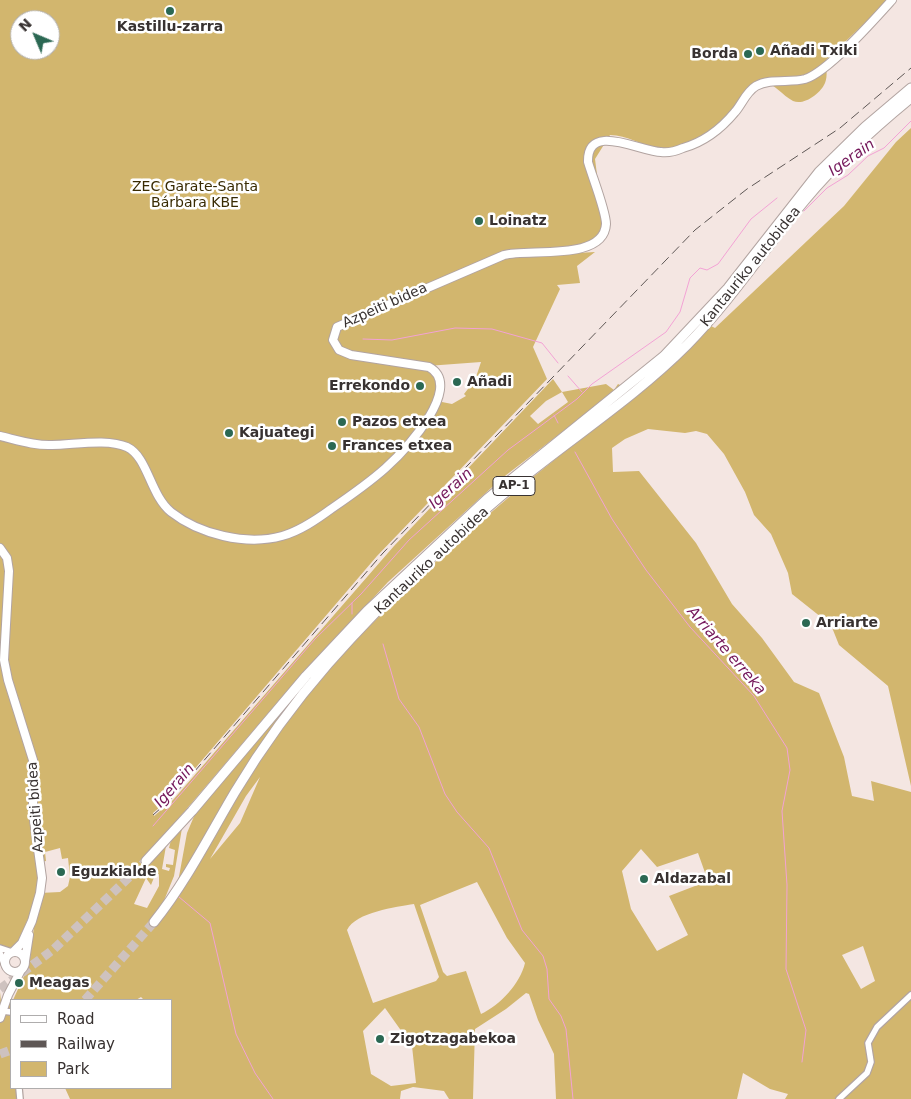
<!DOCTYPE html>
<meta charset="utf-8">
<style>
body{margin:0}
#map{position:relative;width:911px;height:1099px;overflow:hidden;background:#f4e6e2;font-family:"DejaVu Sans",sans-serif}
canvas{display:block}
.legend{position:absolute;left:10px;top:999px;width:162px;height:90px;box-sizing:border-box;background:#fff;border:1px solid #afadad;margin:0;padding:6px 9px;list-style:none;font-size:15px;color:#383231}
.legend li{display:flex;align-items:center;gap:10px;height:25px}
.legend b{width:25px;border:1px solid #afadad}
.north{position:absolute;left:10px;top:10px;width:50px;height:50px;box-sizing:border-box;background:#fff;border:1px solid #afadad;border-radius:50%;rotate:315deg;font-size:14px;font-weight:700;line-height:20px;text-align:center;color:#383231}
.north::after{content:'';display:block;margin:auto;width:18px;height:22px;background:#2b6853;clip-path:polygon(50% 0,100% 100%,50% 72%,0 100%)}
</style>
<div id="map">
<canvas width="911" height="1099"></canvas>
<ul class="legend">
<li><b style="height:6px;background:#fff"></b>Road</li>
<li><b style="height:6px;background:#5e5755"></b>Railway</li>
<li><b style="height:14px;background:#d2b66e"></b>Park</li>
</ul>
<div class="north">N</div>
</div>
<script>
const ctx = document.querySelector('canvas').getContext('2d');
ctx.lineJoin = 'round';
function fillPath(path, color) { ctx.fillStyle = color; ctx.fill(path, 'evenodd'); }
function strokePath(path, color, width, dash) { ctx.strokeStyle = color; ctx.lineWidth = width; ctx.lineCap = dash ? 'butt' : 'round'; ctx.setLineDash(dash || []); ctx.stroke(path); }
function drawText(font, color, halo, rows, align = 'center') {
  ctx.font = font + ' "DejaVu Sans",sans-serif'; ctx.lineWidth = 5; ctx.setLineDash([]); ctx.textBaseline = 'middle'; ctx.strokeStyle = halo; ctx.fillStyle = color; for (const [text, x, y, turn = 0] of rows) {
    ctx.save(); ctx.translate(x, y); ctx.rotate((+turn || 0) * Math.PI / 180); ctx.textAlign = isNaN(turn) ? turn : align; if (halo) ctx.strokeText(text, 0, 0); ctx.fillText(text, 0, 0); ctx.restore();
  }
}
fillPath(new Path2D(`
 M 0,0 L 889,0 L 826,60 C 826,67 828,76 825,83 C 821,93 804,106 793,101 C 782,95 776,85 763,81 C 736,108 702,153 659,148 C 642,146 627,135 610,135 L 595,159 L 603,222 L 602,234 L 578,253 L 595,252 L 577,266 L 580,283 L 557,285 L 560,289 L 533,347 L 547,379 L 377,556 L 168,800 L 153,813 L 154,816 L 173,800 L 394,546 L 553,379 L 562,392 L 606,384 L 614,390 L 618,384 L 622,386 L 501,479 L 388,582 L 287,691 L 144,859 L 151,862 L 166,846 L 162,869 L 169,871 L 170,868 L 166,867 L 166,864 L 173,865 L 175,850 L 169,848 L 171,840 L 182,828 L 174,876 L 163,903 L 174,902 C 201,865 221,824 244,786 C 274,738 307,693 345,652 C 412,580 486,514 563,453 C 614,412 666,375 711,326 L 715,328 L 844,206 L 896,142 L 911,128 L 911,786 L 888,686 L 839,645 L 831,625 L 792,594 L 788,573 L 771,534 L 754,515 L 745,492 L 724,454 L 707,434 L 696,431 L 685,433 L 648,429 L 625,439 L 612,448 L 613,472 L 639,471 L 696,543 L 732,604 L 762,638 L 794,682 L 819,693 L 844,757 L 852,796 L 874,801 L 871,781 L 911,792 L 911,1099 L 785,1099 L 788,1094 L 770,1089 L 743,1073 L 737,1099 L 556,1099 L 554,1054 L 538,1020 L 529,994 L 526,993 L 506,1009 L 475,1029 L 473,1099 L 449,1099 L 444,1091 L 413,1087 L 401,1091 L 400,1099 L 70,1099 L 65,1088 L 171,1088 L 171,1000 L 144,1000 L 141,997 L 136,1000 L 13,1000 L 29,965 L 35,919 L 28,919 L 16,946 L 8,948 L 0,945 ZM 20,20 L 50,20 L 50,50 L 20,50 ZM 481,362 L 475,380 L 464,394 L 466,396 L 452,404 L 437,401 L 441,392 L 433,369 L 427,366 ZM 562,392 L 568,402 L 538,424 L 530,416 L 546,401 ZM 260,777 L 240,823 L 210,859 L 246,796 ZM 60,848 L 62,859 L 68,858 L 70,877 L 68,886 L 60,892 L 40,893 L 40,862 L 46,861 L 45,852 ZM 641,849 L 657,867 L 698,853 L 708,881 L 669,896 L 688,935 L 657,951 L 631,909 L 622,871 ZM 159,874 L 159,886 L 147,908 L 134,904 L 146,878 L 151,885 L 155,875 ZM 477,882 L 507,938 L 525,963 C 520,984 500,1005 481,1014 L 466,971 L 447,976 L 443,972 L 420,905 ZM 414,904 L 439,977 L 436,981 L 373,1003 L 347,930 C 356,912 396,907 414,904 ZM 863,946 L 875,981 L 861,989 L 842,955 ZM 385,1008 L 412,1046 L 416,1083 L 391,1086 L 371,1074 L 363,1031 Z
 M 299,690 L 240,776 L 178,882 L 187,833 L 195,814 Z
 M 0,992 L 1,1002 L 11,1002 L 11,1088 L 19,1088 L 20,1099 L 0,1099 Z`), '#d2b66e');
strokePath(new Path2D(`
 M 804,211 L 827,188 L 848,175 L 868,156 L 884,148 L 911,121
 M 363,339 L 392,340 L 455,328 L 492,329 L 542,343 L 558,363
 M 568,376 L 582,392
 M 554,415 L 558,423
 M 575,452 L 612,519 L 646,570 L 690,627 L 754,696 L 787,748 L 790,770 L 782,811 L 787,885 L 786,969 L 806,1030 L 802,1062
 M 352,614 L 352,603
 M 383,644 L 399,699 L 419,727 L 445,794 L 457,812 L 489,848 L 522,930 L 543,956 L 547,969 L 549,999 L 561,1016 L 566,1029 L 573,1099
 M 153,826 L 315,639 L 361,594 L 409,540 L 508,450 L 577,399 L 592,384 L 666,332 L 680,312 L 690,278 L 700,268 L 707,270 L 718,264 L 751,219 L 777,198
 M 179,897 L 210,923 L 236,1034 L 255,1073 L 273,1099`), '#f3a2d5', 1);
strokePath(new Path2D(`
 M 0,989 L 54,949 L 146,861
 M 85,1000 L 154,922
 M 0,1054 L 11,1050`), '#cec2bf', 9, [9, 4.5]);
const minor = new Path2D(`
 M 0,948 L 12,952
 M 0,953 L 4,964
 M 2,1011 L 11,1012
 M 19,1088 L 20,1099
 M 839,1099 L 867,1073 L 871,1062 L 868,1043 L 877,1027 L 911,995`);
const major = new Path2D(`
 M 0,436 C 17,440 35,446 52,445 C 73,445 107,438 127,447 C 148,457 150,495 171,512 C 199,534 246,546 282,536 C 300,531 316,520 331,509 C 372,481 402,459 429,417 C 438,402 449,378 429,367 L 351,355 L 339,350 L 333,340 L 337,327 L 504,255 C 528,248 604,262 606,224 C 606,211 592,176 588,162 C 587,121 641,152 661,152 C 668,153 676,151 683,148 C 704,142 721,129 735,112 C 742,104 746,92 756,86 C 770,78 790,83 805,79 C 828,72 874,20 892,0
 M 0,548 L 7,558 L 9,571 L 4,660 L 8,680 L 33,760 L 33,813 L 42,878 L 40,893 L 32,921 L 22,943 L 13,952
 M5 962a10 10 0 1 1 20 0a10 10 0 1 1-20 0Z
 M 25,961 L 29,935
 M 0,1018 L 8,995 L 21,970`);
const highway = new Path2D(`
 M 146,861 L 192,811 L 306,676 L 367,611 L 487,499 L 664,356 L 728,288 L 819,172 L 865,127 L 911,88
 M 154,922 C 186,882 209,836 235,792 C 262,747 293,704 328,664 C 389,595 457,531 529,473 C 582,431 639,393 687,345 C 731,300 765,248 805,200 C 837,162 873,129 911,98`);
strokePath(minor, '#b2a4a1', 8);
strokePath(major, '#b2a4a1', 10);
strokePath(highway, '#b2a4a1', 11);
strokePath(minor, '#fff', 5.5);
strokePath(major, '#fff', 8);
strokePath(highway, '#fff', 9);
strokePath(new Path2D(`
 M 153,815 L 169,801 L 383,553 L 695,230 L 747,189 L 840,128 L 911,68`), '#5e5755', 1, [10, 5]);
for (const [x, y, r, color] of [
 [170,11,5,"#2b6853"],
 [760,51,5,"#2b6853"],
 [748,54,5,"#2b6853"],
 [479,221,5,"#2b6853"],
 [457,382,5,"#2b6853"],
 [420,386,5,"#2b6853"],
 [342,422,5,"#2b6853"],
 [229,433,5,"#2b6853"],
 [332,446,5,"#2b6853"],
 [806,623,5,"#2b6853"],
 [61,872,5,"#2b6853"],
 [644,879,5,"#2b6853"],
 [19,983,5,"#2b6853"],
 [380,1039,5,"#2b6853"]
]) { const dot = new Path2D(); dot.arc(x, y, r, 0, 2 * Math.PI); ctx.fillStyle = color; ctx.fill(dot); strokePath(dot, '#fff', 2); }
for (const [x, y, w] of [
 [514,486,42]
]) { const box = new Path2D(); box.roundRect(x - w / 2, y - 9.5, w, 19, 4); ctx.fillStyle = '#fff'; ctx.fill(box); strokePath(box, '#383231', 1); }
drawText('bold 12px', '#383231', null, [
 ["AP-1",514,486]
]);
drawText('bold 14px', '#383231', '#fff', [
 ["Kastillu-zarra",170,27,"center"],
 ["Añadi Txiki",770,51],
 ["Borda",738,54,"right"],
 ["Loinatz",489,221],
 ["Añadi",467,382],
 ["Errekondo",410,386,"right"],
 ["Pazos etxea",352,422],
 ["Kajuategi",239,433],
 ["Frances etxea",342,446],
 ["Arriarte",816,623],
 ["Eguzkialde",71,872],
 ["Aldazabal",654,879],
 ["Meagas",29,983],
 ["Zigotzagabekoa",390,1039]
], 'left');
drawText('14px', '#392b03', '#fff', [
 ["ZEC Garate-Santa",195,187],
 ["Bárbara KBE",195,203]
]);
drawText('14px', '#383231', '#fff', [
 ["Kantauriko autobidea",751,267,-51],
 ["Azpeiti bidea",385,306,-24],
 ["Kantauriko autobidea",432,561,-43],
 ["Azpeiti bidea",36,807,-94]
]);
drawText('italic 15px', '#74175a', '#fff', [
 ["Igerain",852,158,-35],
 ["Igerain",451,489,-42],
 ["Arriarte erreka",726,651,49],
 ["Igerain",175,786,-49]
]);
</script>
